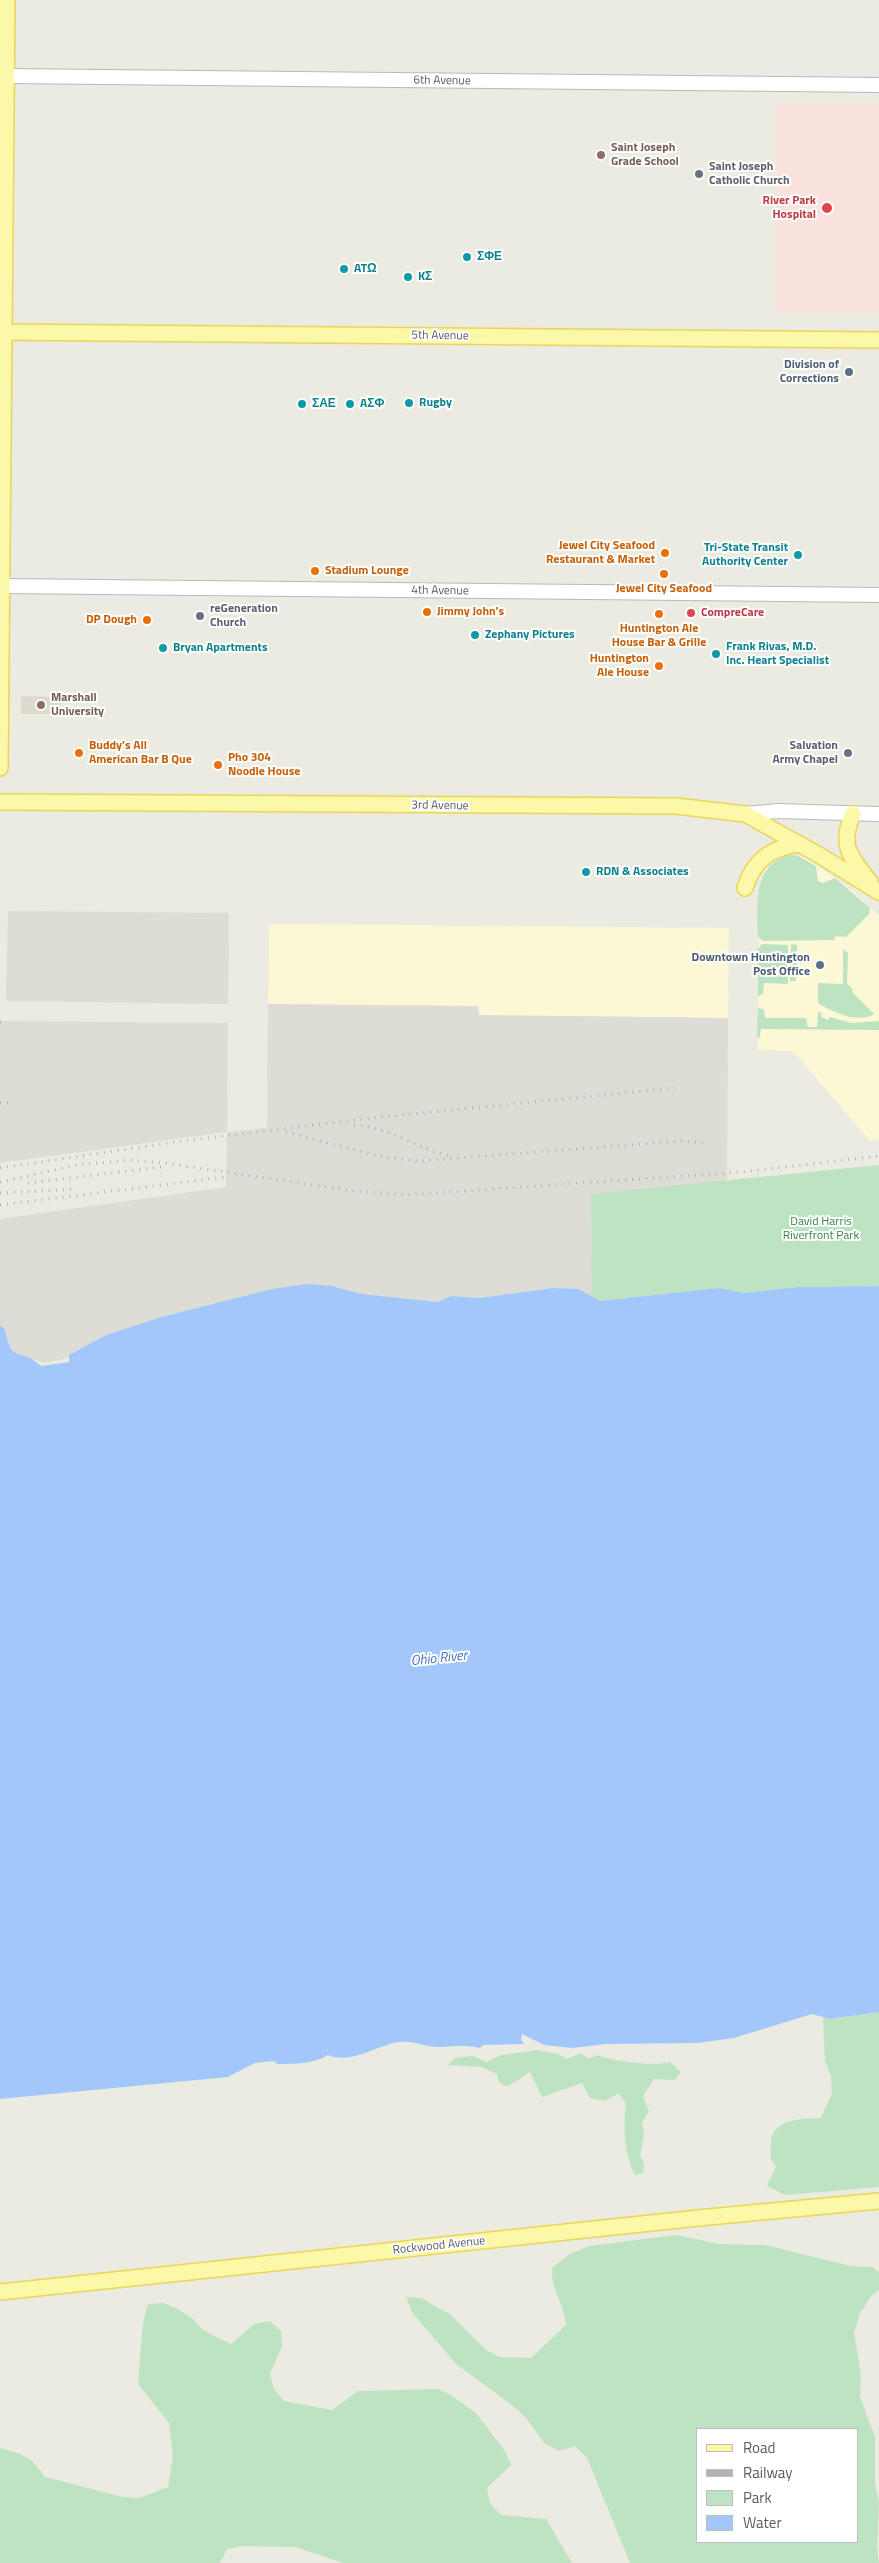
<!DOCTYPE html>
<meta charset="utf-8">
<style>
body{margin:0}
#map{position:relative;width:879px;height:2563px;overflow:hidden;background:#ecebe1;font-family:"Titillium Web",sans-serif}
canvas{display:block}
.legend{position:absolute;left:696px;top:2428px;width:162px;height:115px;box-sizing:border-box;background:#fff;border:1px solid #bdbec0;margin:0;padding:6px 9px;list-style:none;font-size:15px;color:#595c61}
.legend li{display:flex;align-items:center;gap:10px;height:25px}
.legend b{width:25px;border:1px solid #bdbec0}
</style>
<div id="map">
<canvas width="879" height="2563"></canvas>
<ul class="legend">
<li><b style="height:6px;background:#fbf8a7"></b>Road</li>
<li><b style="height:6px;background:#b2b3b3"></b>Railway</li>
<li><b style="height:14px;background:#bee3c3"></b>Park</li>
<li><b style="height:14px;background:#a2c8fb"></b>Water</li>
</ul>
</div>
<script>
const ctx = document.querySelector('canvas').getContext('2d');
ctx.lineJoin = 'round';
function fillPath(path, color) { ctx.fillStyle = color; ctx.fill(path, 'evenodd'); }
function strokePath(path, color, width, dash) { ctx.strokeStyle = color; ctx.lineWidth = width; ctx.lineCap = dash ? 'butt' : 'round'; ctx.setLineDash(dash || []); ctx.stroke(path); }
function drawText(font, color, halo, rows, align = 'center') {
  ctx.font = font + ' "Titillium Web",sans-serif'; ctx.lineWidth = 4; ctx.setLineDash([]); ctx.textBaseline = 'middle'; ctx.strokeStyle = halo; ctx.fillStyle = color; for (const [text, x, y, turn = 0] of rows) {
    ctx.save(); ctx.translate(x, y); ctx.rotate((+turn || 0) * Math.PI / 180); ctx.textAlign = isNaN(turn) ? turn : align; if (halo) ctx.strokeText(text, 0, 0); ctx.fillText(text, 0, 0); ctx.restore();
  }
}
fillPath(new Path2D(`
 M 785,856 L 800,856 L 817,865 L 849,888 L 879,916 L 879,1139 L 870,1141 L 793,1051 L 758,1050 L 760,880 L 767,866 Z
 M 269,924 L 729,928 L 728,1018 L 478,1015 L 478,1006 L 268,1004 Z`), '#fcf8d6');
fillPath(new Path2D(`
 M 8,911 L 229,913 L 228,1004 L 6,1001 Z
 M 268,1004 L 478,1006 L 479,1015 L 728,1018 L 727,1182 L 592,1194 L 592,1297 L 579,1289 L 553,1288 L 479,1298 L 451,1296 L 438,1302 L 362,1294 L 332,1286 L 272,1289 L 161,1317 L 106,1335 L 63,1359 L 45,1363 L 16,1354 L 9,1348 L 5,1330 L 0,1325 L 0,1219 L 226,1187 L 227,1132 L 0,1163 L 0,1021 L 228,1023 L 227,1132 L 267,1128 Z`), '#dddcd5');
fillPath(new Path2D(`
 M 21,696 L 61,697 L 61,714 L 21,714 Z`), '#dcdacf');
fillPath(new Path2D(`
 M 776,103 L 879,104 L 879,313 L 775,312 Z`), '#f9e3dc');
fillPath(new Path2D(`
 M 790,855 L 798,856 L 816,866 L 818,881 L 823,883 L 835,878 L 870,908 L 869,914 L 846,937 L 835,936 L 835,940 L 763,941 L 758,937 C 758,905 751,865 790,855 Z
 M 762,944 L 788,945 L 788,984 L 764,983 L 763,994 L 758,996 L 758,949 Z
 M 791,944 L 797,945 L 796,981 L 790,981 Z
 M 843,949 L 848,953 L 847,983 L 853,990 L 852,992 L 874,1014 C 858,1024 832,1012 818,1003 L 818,983 L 843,984 Z
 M 758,1008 L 764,1009 L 765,1018 L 806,1018 L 808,1027 L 817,1027 L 818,1011 L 822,1014 L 821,1017 L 828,1020 L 830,1017 L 851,1023 L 879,1021 L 879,1030 L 761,1029 L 760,1037 L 757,1038 Z
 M 879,1165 L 879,1286 L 798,1287 L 745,1293 L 718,1288 L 600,1301 L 592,1297 L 591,1194 Z
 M 879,2012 L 879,2187 L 785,2195 L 767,2186 L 776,2166 L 771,2160 C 771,2153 770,2142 772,2136 C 778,2119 806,2118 821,2118 L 832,2093 L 831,2076 L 825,2061 L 823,2017 L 830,2019 Z
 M 537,2050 L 558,2054 L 567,2059 L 581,2053 L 589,2059 L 597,2055 C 614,2061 653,2067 670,2062 L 681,2072 L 675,2080 L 654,2079 L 643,2096 L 649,2111 L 642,2122 L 644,2135 L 640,2156 L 644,2163 L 643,2173 L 635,2175 C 624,2154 623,2127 626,2104 L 619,2093 L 605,2101 L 590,2098 L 582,2083 L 542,2097 L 530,2072 L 507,2087 L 499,2082 L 497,2074 L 481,2067 L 448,2065 L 455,2058 L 473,2056 L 486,2062 L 501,2055 Z
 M 676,2235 L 719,2244 L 765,2245 L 851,2266 L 872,2267 L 879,2272 L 879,2290 L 872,2295 L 860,2313 L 854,2333 L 861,2375 L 860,2397 L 875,2437 L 875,2483 L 879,2503 L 877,2547 L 879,2563 L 630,2563 L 587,2458 L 575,2446 L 559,2451 L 545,2444 L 526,2418 L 513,2406 L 456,2364 L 412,2312 L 406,2297 L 421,2298 L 451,2315 L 485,2349 L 499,2357 L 531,2358 L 566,2325 C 564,2302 550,2288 552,2268 L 570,2254 L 589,2246 ZM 698,2429 L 858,2429 L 858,2542 L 698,2542 Z
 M 164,2303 L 178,2309 L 192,2318 L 203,2330 L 231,2344 L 254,2324 L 270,2321 L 281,2331 L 282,2346 L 270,2374 L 274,2389 L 284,2401 L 332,2410 L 358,2391 L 438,2389 L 451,2395 L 476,2413 L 505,2451 L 511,2465 L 487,2488 L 490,2503 L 501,2515 L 546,2519 L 572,2563 L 343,2563 L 295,2547 L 243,2546 L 227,2549 L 220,2563 L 0,2563 L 0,2448 C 23,2454 32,2457 45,2477 L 123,2497 L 139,2498 L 168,2487 L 173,2456 L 169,2423 L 138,2384 C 141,2358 140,2327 148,2304 Z`), '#bee3c3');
fillPath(new Path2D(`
 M 307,1284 L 332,1286 L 362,1294 L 438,1302 L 451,1296 L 479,1298 L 553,1288 L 579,1289 L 600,1301 L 718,1288 L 745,1293 L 798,1287 L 879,1286 L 879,2012 L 830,2019 L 812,2014 L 734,2038 L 698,2043 L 606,2044 L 572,2048 L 544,2045 L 522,2034 L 521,2039 L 524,2044 L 483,2045 L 480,2048 C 468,2045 454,2046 442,2047 C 428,2048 414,2040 399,2042 C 377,2045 351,2065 328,2055 C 315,2064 293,2064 277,2064 L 274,2061 L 255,2063 L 228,2077 L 0,2099 L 0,1325 L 5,1330 C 12,1366 20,1346 41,1366 L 69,1362 L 69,1355 L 106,1335 L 161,1317 L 272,1289 Z`), '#a2c8fb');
const secondary = new Path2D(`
 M 6,76 L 879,85
 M 2,586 L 879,595
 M 745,814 L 778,811 L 879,814`);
const primary = new Path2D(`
 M 0,332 L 879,340
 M 0,768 L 7,0
 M 0,802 L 676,806 L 745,814 L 819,855 L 879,892
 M 853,814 C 839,846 850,856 870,882
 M 745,888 C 753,861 771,847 800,844
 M 0,2292 L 698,2218 L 879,2201`);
strokePath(secondary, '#b6b9bf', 16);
strokePath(primary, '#ead45b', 18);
strokePath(secondary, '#fff', 14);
strokePath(primary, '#fbf8a7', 15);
strokePath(new Path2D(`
 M 0,1022 L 2,1022
 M 0,1103 L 14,1103
 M 354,1125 C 389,1127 417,1149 451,1156
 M 286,1132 L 383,1157 L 418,1161 L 681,1141 L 705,1143
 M 0,1168 L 175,1142 L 380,1117 L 675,1088
 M 0,1182 L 77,1165 L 130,1160 L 164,1163 L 354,1191 L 405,1195 L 742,1172 L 879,1156
 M 28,1183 L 162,1167
 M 0,1193 L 75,1189
 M 0,1205 L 226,1177`), '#b2b3b3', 3, [1, 6]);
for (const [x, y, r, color] of [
 [601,155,5,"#8d6e63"],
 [699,174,5,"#6b7280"],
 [827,208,6,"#e0444e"],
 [467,257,5,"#0f9aa8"],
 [344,269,5,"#0f9aa8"],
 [408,277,5,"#0f9aa8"],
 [849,372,5,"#5c6f8a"],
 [409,403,5,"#0f9aa8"],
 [302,404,5,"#0f9aa8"],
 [350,404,5,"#0f9aa8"],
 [665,553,5,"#e8710a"],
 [798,555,5,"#0f9aa8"],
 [315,571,5,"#e8710a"],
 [664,574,5,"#e8710a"],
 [427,612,5,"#e8710a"],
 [691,613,5,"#e0444e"],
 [659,614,5,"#e8710a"],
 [200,616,5,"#6b7280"],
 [147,620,5,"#e8710a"],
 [475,635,5,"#0f9aa8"],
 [163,648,5,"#0f9aa8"],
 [716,654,5,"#0f9aa8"],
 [659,666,5,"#e8710a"],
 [41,705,5,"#8d6e63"],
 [79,753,5,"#e8710a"],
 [848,753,5,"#6b7280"],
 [218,765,5,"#e8710a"],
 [586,872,5,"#0f9aa8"],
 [820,965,5,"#5c6f8a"]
]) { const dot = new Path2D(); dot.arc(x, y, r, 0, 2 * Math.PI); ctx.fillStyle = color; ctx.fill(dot); strokePath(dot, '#fff', 2); }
drawText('12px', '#595c61', '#fff', [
 ["6th Avenue",442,81,1],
 ["5th Avenue",440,336,1],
 ["4th Avenue",440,591,1],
 ["3rd Avenue",440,806,1],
 ["Rockwood Avenue",439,2246,-6]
]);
drawText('bold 12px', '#785e54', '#fff', [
 ["Saint Joseph",611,148],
 ["Grade School",611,162],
 ["Marshall",51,698],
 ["University",51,712]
], 'left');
drawText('bold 12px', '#5b616d', '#fff', [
 ["Saint Joseph",709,167],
 ["Catholic Church",709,181],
 ["reGeneration",210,609],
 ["Church",210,623],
 ["Salvation",838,746,"right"],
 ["Army Chapel",838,760,"right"]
], 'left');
drawText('bold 12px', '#be3a42', '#fff', [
 ["River Park",816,201],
 ["Hospital",816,215],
 ["CompreCare",701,613,"left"]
], 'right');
drawText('bold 12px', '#0d838f', '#fff', [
 ["ΣΦΕ",477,257],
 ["ATΩ",354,269],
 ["KΣ",418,277],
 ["Rugby",419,403],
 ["ΣΑΕ",312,404],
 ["AΣΦ",360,404],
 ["Tri-State Transit",788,548,"right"],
 ["Authority Center",788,562,"right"],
 ["Zephany Pictures",485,635],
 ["Frank Rivas, M.D.",726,647],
 ["Inc. Heart Specialist",726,661],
 ["Bryan Apartments",173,648],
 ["RDN & Associates",596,872]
], 'left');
drawText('bold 12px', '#4e5e75', '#fff', [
 ["Division of",839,365],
 ["Corrections",839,379],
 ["Downtown Huntington",810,958],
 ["Post Office",810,972]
], 'right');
drawText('bold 12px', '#c56008', '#fff', [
 ["Jewel City Seafood",655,546,"right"],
 ["Restaurant & Market",655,560,"right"],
 ["Stadium Lounge",325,571],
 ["Jewel City Seafood",664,589,"center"],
 ["Jimmy John's",437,612],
 ["DP Dough",137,620,"right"],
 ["Huntington Ale",659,629,"center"],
 ["House Bar & Grille",659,643,"center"],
 ["Huntington",649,659,"right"],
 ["Ale House",649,673,"right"],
 ["Buddy's All",89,746],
 ["American Bar B Que",89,760],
 ["Pho 304",228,758],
 ["Noodle House",228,772]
], 'left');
drawText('12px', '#388145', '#fff', [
 ["David Harris",821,1222],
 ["Riverfront Park",821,1236]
]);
drawText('italic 14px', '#4671bc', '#fff', [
 ["Ohio River",439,1659,-6]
]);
</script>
